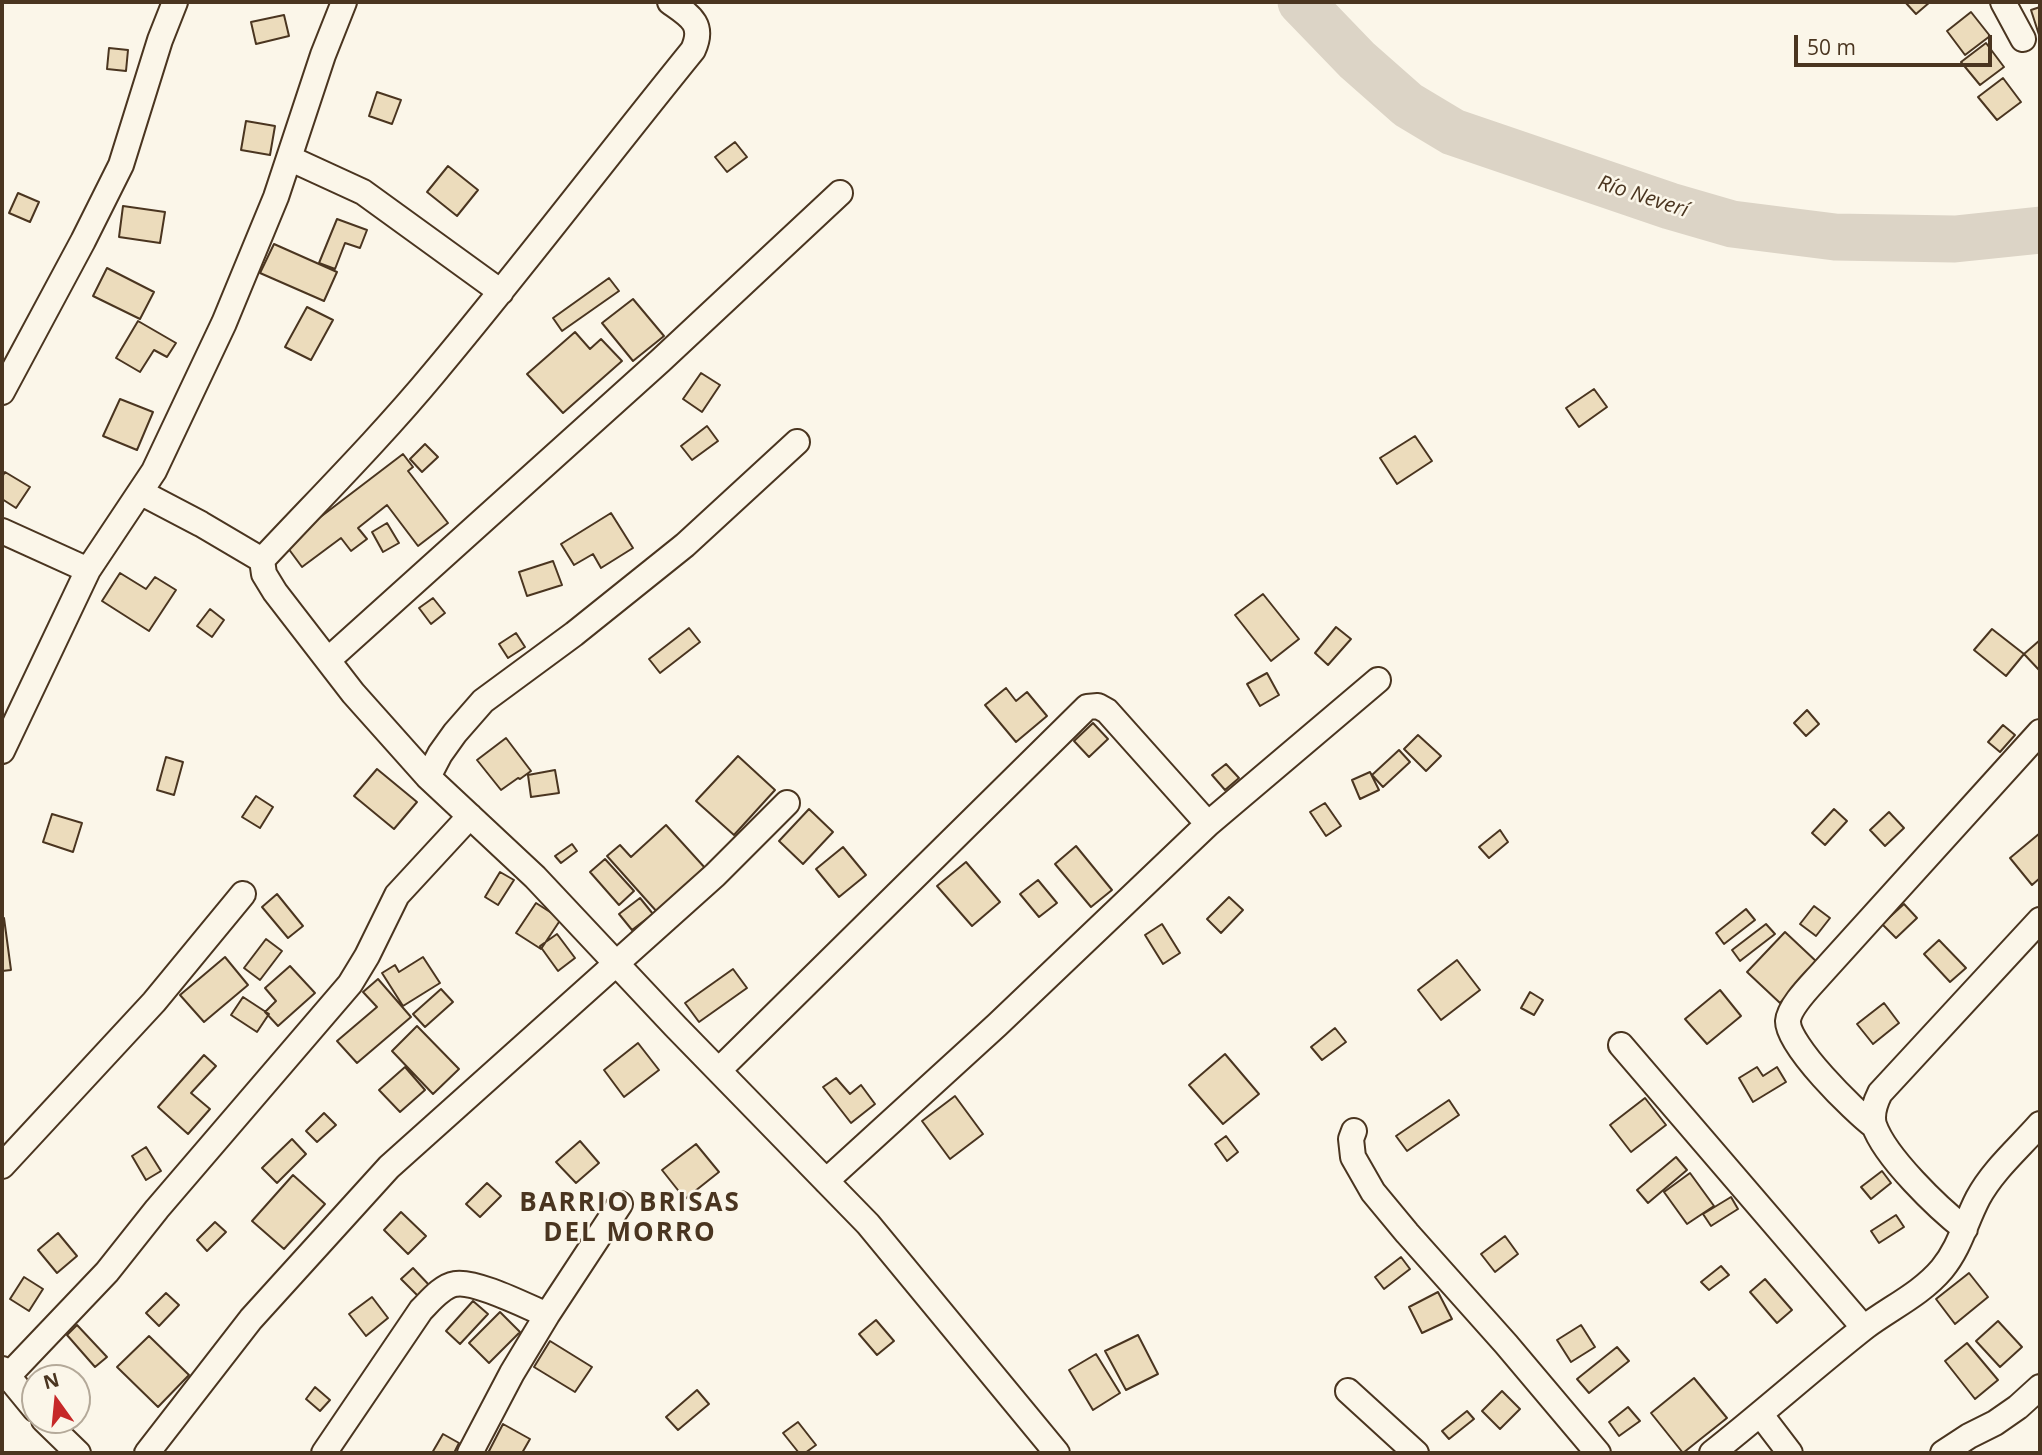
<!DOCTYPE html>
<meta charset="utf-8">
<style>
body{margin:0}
#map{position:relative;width:2042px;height:1455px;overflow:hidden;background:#fbf6e9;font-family:"Open Sans",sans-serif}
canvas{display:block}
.frame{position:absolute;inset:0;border:4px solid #4a3520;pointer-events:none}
.north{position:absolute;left:21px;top:1364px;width:70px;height:70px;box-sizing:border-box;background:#fbf6e9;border:2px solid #b4a999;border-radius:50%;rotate:345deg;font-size:19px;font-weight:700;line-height:28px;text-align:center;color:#4a3520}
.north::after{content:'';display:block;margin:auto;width:24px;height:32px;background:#c62828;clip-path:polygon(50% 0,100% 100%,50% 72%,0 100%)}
.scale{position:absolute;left:1794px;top:35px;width:198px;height:32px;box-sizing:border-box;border:4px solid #4a3520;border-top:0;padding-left:9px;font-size:21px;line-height:24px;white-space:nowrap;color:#4a3520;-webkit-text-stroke:5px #fbf6e9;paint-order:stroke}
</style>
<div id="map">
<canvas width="2042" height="1455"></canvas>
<div class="frame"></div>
<div class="north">N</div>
<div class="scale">50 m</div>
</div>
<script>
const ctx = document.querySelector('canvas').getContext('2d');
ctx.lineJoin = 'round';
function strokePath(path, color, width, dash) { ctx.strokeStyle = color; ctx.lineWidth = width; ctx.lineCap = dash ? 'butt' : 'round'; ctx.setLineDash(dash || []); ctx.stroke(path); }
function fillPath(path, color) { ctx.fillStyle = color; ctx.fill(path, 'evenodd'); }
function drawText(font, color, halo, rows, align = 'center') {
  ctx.font = font + ' "Open Sans",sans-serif'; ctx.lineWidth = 5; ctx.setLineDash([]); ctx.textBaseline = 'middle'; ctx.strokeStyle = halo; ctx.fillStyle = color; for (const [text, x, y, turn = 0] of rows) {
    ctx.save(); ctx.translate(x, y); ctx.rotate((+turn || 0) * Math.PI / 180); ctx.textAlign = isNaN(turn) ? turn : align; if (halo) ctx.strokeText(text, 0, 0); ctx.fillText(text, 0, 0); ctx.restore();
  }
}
strokePath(new Path2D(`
 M 1301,2 L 1357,60 L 1408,105 L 1453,132 L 1670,206 L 1732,224 L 1835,237 L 1955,239 L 2040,230`), '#dcd4c6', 47);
const building = new Path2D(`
 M 1905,2 L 1930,2 L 1916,14 Z
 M 2040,7 L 2040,38 L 2031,10 Z
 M 1971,12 L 1990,36 L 1965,55 L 1947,31 Z
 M 284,15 L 289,36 L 256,44 L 251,22 Z
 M 1986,43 L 2004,67 L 1980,85 L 1961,62 Z
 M 109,48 L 128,50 L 126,71 L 107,69 Z
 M 2003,78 L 2021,102 L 1997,120 L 1978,97 Z
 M 377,92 L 401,100 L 392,124 L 369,116 Z
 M 246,121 L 275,126 L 270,155 L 241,150 Z
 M 735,142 L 747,157 L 727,172 L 715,157 Z
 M 448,166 L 478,190 L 457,216 L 427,192 Z
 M 18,193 L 39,202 L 30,222 L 9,213 Z
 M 123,206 L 165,212 L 160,243 L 119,237 Z
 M 337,219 L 367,230 L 360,248 L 345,243 L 335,269 L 319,263 Z
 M 274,244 L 337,272 L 324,301 L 260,273 Z
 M 107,268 L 154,292 L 140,319 L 93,296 Z
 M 609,278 L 619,291 L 562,331 L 553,318 Z
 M 633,299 L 664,336 L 633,361 L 602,323 Z
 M 307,307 L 333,320 L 311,360 L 285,347 Z
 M 138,321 L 176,343 L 167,357 L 154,350 L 140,372 L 116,358 Z
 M 575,332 L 590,349 L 601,339 L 622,361 L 563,413 L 527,374 Z
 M 701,373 L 720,385 L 702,412 L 683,399 Z
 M 1594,389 L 1607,407 L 1579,427 L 1566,408 Z
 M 120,399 L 153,412 L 137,450 L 103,436 Z
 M 707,426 L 718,441 L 692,460 L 681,446 Z
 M 1415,436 L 1432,461 L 1397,484 L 1380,458 Z
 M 425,444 L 438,457 L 422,472 L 410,459 Z
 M 403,454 L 413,467 L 408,471 L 448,523 L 418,546 L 387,505 L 358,528 L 367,539 L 351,551 L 341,538 L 302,567 L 285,544 Z
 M 5,472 L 30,487 L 16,508 L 2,499 L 2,477 Z
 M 611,513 L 633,548 L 601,568 L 593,554 L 574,565 L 561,544 Z
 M 387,523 L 399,543 L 383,552 L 372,532 Z
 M 553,561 L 562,585 L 527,596 L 519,572 Z
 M 120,573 L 146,589 L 155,577 L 176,590 L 149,631 L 102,601 Z
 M 1263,594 L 1299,639 L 1271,661 L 1235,615 Z
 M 433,598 L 445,613 L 431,624 L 419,608 Z
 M 210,609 L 224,620 L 212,637 L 197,626 Z
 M 1336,627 L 1351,639 L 1328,665 L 1315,653 Z
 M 689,628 L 700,642 L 660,673 L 649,659 Z
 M 1992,629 L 2024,654 L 2006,676 L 1974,650 Z
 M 516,633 L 525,647 L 508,658 L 499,644 Z
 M 2040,640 L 2040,671 L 2024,654 Z
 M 1267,673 L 1279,695 L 1260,706 L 1247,684 Z
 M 1006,688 L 1016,701 L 1027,692 L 1047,716 L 1016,742 L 985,705 Z
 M 1807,710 L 1819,724 L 1806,736 L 1794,723 Z
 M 1093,723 L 1108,739 L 1089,757 L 1074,741 Z
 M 2003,725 L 2015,735 L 2000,752 L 1988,742 Z
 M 1418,735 L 1441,756 L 1426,771 L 1404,749 Z
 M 506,738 L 531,771 L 520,779 L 518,778 L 501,790 L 477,760 Z
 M 1399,750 L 1410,762 L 1383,787 L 1372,775 Z
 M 738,756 L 775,790 L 734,835 L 696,801 Z
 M 166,757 L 183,762 L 174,795 L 157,790 Z
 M 1226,764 L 1239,778 L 1225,790 L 1212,775 Z
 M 377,769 L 417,802 L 394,829 L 354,796 Z
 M 555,770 L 559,793 L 531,797 L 528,775 Z
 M 1370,772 L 1379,790 L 1360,799 L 1352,780 Z
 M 256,796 L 273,807 L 260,828 L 242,817 Z
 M 1325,803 L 1341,826 L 1326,836 L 1310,812 Z
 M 809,809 L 833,832 L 803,864 L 779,841 Z
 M 1834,809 L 1847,821 L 1825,845 L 1812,833 Z
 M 1889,812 L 1904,828 L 1885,846 L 1870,830 Z
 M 52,814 L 82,823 L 73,852 L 43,842 Z
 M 666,825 L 706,869 L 658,913 L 607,856 L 620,845 L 631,857 Z
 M 1500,830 L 1508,842 L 1489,858 L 1479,847 Z
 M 2040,833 L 2040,878 L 2032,885 L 2010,858 Z
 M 572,844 L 577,851 L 561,863 L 555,856 Z
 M 1076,846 L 1112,890 L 1091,907 L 1055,864 Z
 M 843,847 L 866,875 L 839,897 L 816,869 Z
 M 605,859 L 634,891 L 619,905 L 590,872 Z
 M 966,862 L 1000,902 L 972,926 L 937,886 Z
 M 500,872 L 514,880 L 498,905 L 485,897 Z
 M 1038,880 L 1057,903 L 1039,917 L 1020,894 Z
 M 277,894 L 303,926 L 288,938 L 262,907 Z
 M 1229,897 L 1243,910 L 1221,933 L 1207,919 Z
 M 640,898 L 653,914 L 632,930 L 619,914 Z
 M 536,903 L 561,919 L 541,949 L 516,933 Z
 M 1904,904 L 1917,918 L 1896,938 L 1882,924 Z
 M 1814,906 L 1830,918 L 1816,936 L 1800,924 Z
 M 1746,909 L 1755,920 L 1724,944 L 1716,933 Z
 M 2,918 L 4,918 L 11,970 L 2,971 Z
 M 1162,924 L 1180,953 L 1163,964 L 1145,935 Z
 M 1766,924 L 1775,934 L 1740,961 L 1732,950 Z
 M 1785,932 L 1818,963 L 1780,1003 L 1747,972 Z
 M 557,934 L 575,958 L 558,971 L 540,946 Z
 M 266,939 L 282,951 L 260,980 L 244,968 Z
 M 1939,940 L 1966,968 L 1950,982 L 1924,954 Z
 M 225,957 L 248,985 L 204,1022 L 180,995 Z
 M 423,957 L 440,983 L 403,1006 L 382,973 L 395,965 L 399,972 Z
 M 1457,960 L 1480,990 L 1441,1020 L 1418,990 Z
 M 290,966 L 315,993 L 278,1026 L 265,1012 L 276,1001 L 265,988 Z
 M 733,969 L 747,988 L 699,1022 L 685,1003 Z
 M 378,979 L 411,1017 L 357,1063 L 337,1041 L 377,1007 L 363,992 Z
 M 441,989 L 453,1002 L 425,1027 L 413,1014 Z
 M 1720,990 L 1741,1016 L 1707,1044 L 1685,1019 Z
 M 1530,992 L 1543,1000 L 1534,1015 L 1521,1008 Z
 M 243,997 L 269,1014 L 257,1032 L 231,1015 Z
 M 1884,1003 L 1899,1023 L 1873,1044 L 1857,1024 Z
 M 417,1026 L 459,1069 L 433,1094 L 392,1051 Z
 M 1335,1028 L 1346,1042 L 1322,1060 L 1311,1047 Z
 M 638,1043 L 659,1070 L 624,1097 L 604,1070 Z
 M 1225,1054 L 1259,1094 L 1223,1124 L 1189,1085 Z
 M 204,1055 L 216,1066 L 191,1093 L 210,1109 L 188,1134 L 158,1107 Z
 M 405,1067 L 425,1090 L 400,1112 L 379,1090 Z
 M 1757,1067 L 1763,1076 L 1777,1067 L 1786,1082 L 1753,1102 L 1739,1078 Z
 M 836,1078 L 850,1094 L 861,1085 L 875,1104 L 851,1123 L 823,1087 Z
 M 955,1096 L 983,1134 L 950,1159 L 922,1121 Z
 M 1645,1098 L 1666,1125 L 1631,1152 L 1610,1125 Z
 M 1449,1100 L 1459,1115 L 1407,1151 L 1396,1136 Z
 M 324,1113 L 336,1125 L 317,1142 L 306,1131 Z
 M 1226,1136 L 1238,1152 L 1227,1161 L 1215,1144 Z
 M 292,1139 L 306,1154 L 277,1183 L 262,1168 Z
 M 580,1141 L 599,1163 L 576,1183 L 556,1162 Z
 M 696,1144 L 719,1172 L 685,1199 L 662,1170 Z
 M 146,1147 L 161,1171 L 146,1180 L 132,1156 Z
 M 1676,1157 L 1687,1170 L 1648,1203 L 1637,1190 Z
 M 1882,1171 L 1891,1183 L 1871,1199 L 1861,1187 Z
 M 1690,1173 L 1714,1206 L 1687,1224 L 1664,1192 Z
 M 293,1175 L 325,1204 L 284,1249 L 252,1221 Z
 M 487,1183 L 501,1196 L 480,1217 L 466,1204 Z
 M 1731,1197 L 1738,1209 L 1711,1226 L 1703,1214 Z
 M 401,1212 L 426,1236 L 408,1254 L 384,1230 Z
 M 1896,1215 L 1904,1227 L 1879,1243 L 1871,1231 Z
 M 215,1222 L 226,1232 L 207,1251 L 197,1240 Z
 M 58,1233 L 77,1256 L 57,1273 L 38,1250 Z
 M 1505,1236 L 1518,1254 L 1495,1272 L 1481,1254 Z
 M 1401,1257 L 1410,1269 L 1384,1289 L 1375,1277 Z
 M 1721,1266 L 1729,1275 L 1709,1290 L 1701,1282 Z
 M 413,1268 L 430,1286 L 419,1297 L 401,1279 Z
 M 1969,1273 L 1988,1297 L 1955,1324 L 1936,1299 Z
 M 24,1277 L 43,1289 L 29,1311 L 10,1299 Z
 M 1765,1279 L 1792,1310 L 1777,1323 L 1750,1292 Z
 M 1438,1292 L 1452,1319 L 1422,1333 L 1409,1307 Z
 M 166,1293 L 179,1305 L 159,1326 L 146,1313 Z
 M 372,1297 L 388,1318 L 366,1336 L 349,1314 Z
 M 473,1301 L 488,1314 L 460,1344 L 446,1331 Z
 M 500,1312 L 520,1332 L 489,1363 L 469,1343 Z
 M 876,1320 L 894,1341 L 877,1355 L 859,1334 Z
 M 1998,1321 L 2022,1347 L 2000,1367 L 1976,1341 Z
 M 77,1325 L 107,1357 L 95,1367 L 67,1335 Z
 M 1581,1325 L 1595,1347 L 1571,1362 L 1557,1340 Z
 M 1138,1335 L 1158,1374 L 1126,1390 L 1105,1351 Z
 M 149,1336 L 189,1375 L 158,1407 L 117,1367 Z
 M 550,1341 L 592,1367 L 575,1392 L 534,1367 Z
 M 1967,1343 L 1998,1380 L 1975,1399 L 1945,1361 Z
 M 1617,1347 L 1629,1361 L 1589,1393 L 1577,1379 Z
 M 1096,1354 L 1120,1393 L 1093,1410 L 1069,1370 Z
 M 1694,1378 L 1727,1418 L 1683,1453 L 1651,1413 Z
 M 315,1387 L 330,1400 L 320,1411 L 306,1399 Z
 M 697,1390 L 709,1404 L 678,1430 L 666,1417 Z
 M 1502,1391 L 1520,1409 L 1500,1429 L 1482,1411 Z
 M 1628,1407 L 1640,1421 L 1619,1436 L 1609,1422 Z
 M 1467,1411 L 1474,1419 L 1449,1439 L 1442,1431 Z
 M 798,1422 L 816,1445 L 805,1453 L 799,1453 L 783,1433 Z
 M 503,1424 L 530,1439 L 522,1453 L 488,1453 Z
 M 443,1434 L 459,1443 L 454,1453 L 432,1453 Z`);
fillPath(building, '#ecdcbc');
strokePath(building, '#4a3520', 2);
const street = new Path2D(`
 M 670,2 C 690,16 705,24 693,50 C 606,157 523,267 434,373 C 380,438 320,498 262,560 L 264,574 L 275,592 L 353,693 L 428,777 L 535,877 L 675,1026 L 868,1224 L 1057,1453
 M 2003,2 L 2023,39
 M 289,158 L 363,192 L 501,292
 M 2,392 L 83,241 L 121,165 L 160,40 L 175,2
 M 140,492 L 201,524 L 262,560
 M 2,531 L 88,570
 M 328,660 L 660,361 L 840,193
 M 2,751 L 88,570 L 154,471 L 224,323 L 276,197 L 323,55 L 344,2
 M 428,777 L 440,754 L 455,733 L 483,701 L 574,634 L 685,545 L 797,442
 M 1621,1045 L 1864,1328
 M 719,1070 L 1087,707 L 1098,706 L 1107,711 L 1208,824
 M 1874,1126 C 1854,1111 1787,1045 1788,1021 C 1789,1007 1810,986 1819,976 L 2040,732
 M 1354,1131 L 1351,1139 L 1353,1157 L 1373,1192 L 1407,1233 L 1506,1344 L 1598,1453
 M 2,1166 L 154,1002 L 243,894
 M 826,1181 L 997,1025 L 1208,824 L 1378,680
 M 1965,1229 C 1938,1208 1885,1157 1874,1125 C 1871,1114 1875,1103 1880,1093 L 2040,920
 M 2,1369 L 35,1409
 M 8,1376 L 107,1272 L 157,1209 L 350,984 L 367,956 L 397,895 L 470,816
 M 1348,1391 L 1416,1453
 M 1761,1415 L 1790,1453
 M 44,1420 L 78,1453
 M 147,1453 L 251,1319 L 389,1167 L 715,875 L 787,803
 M 324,1453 L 421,1310 C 430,1301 442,1286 455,1284 C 475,1280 526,1306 547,1315
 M 470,1453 L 512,1373 L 547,1315 L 620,1204
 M 1712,1453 C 1764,1412 1813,1368 1865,1327 C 1890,1308 1921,1294 1942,1269 C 1960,1247 1965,1223 1978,1198 C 1993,1170 2019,1148 2040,1124
 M 1943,1453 L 1969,1436 L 1995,1423 L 2018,1407 L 2040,1387`);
strokePath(street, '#4a3520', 28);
strokePath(street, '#fbf6e9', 24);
drawText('italic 21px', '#4a3520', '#fbf6e9', [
 ["Río Neverí",1643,197,18]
]);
ctx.letterSpacing = '2px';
drawText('bold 26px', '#4a3520', '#fbf6e9', [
 ["BARRIO BRISAS",630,1204],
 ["DEL MORRO",630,1234]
]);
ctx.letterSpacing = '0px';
</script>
